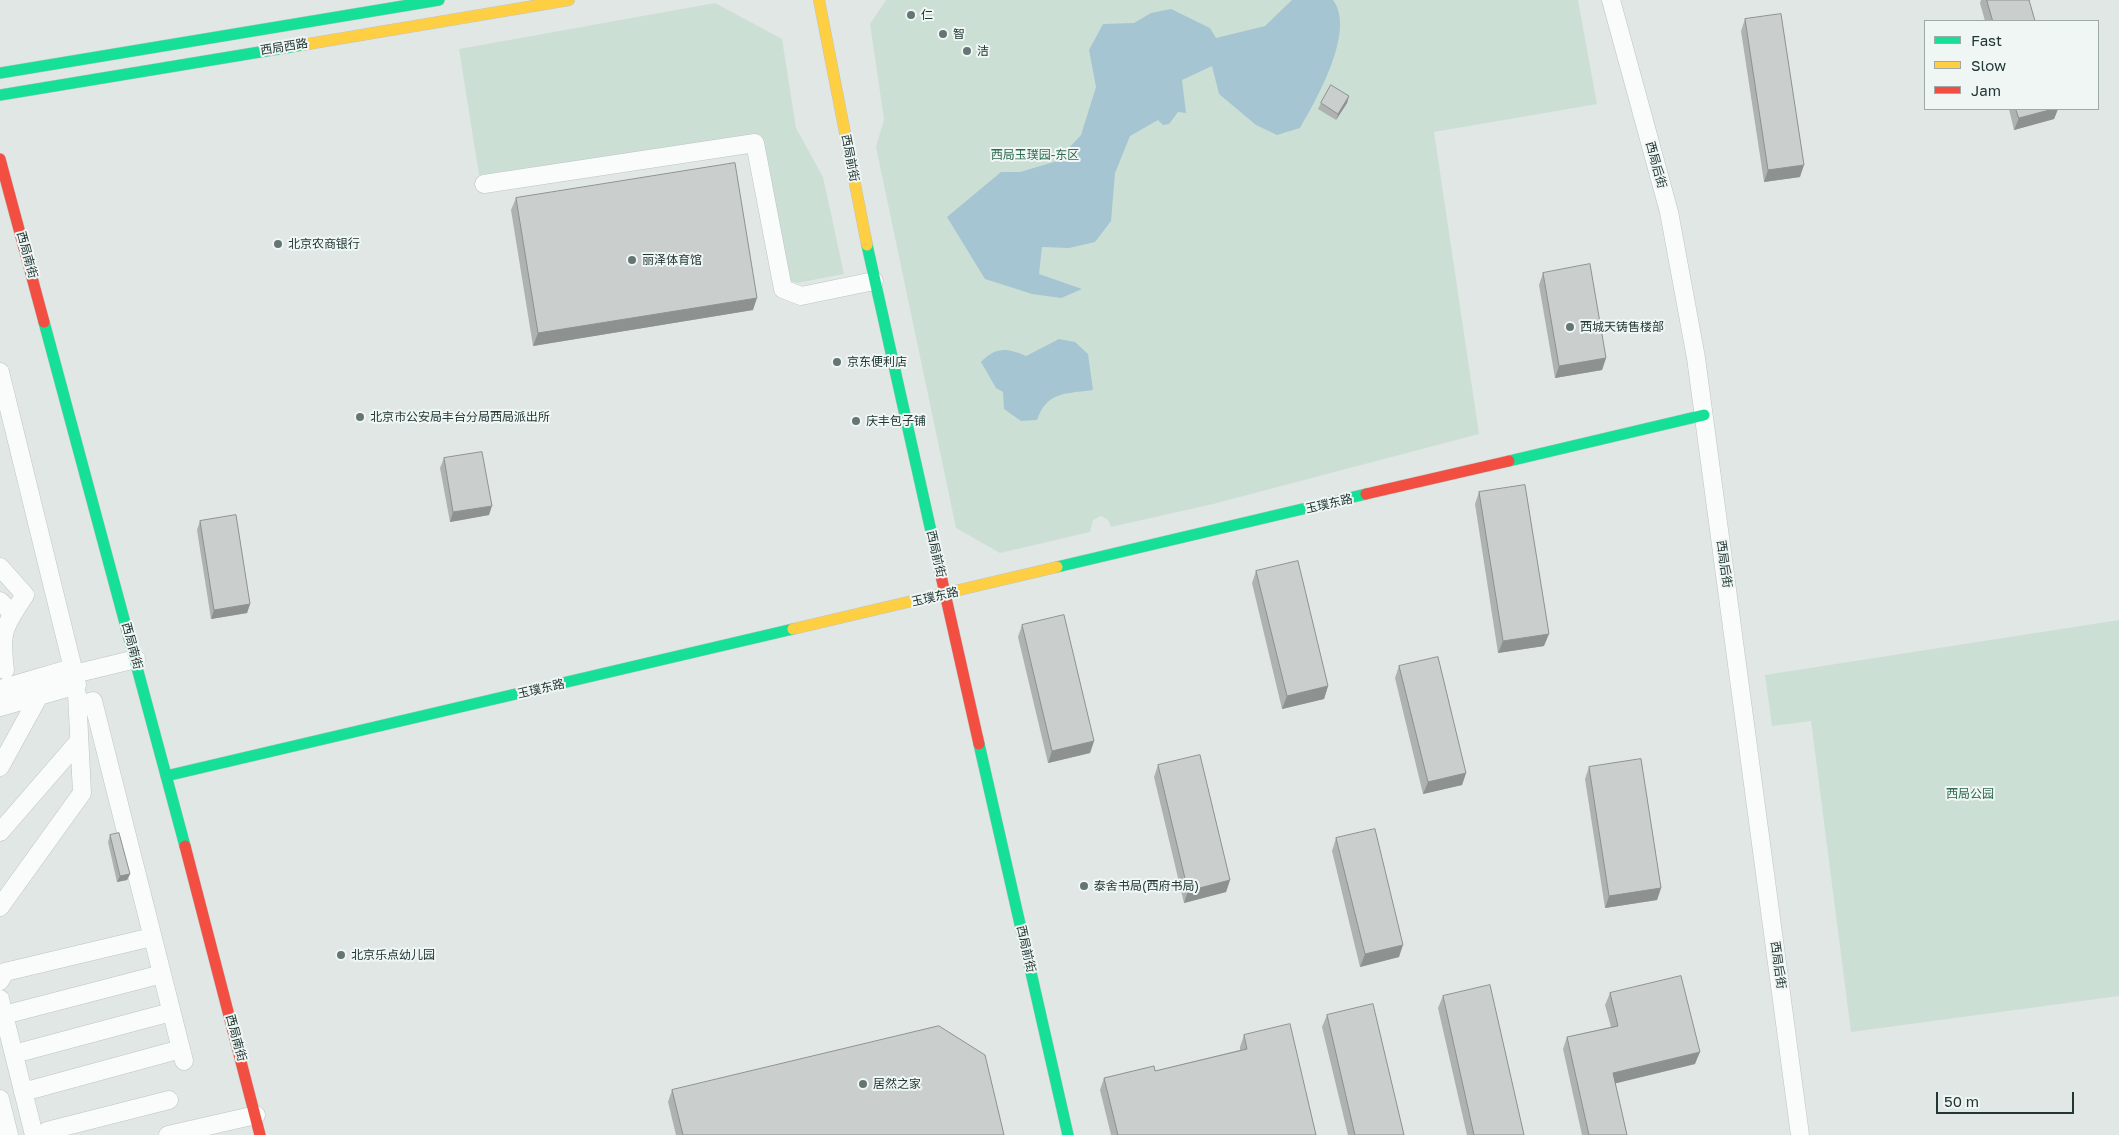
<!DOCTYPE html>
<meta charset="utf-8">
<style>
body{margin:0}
#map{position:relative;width:2119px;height:1135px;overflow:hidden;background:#e1e7e5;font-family:"Golos Text",sans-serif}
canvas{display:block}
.legend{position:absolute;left:1924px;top:20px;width:175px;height:90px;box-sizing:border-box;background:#eff6f4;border:1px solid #9daaa8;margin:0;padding:6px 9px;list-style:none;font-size:15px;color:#223735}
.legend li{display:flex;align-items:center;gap:10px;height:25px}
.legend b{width:25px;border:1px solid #9daaa8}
.scale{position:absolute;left:1936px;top:1092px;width:138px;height:22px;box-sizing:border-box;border:2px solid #223735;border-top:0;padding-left:6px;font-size:15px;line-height:18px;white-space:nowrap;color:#223735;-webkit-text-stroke:4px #eff6f4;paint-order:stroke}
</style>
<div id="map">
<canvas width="2119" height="1135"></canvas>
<ul class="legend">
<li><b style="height:6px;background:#16e098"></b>Fast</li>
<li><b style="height:6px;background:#ffcf43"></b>Slow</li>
<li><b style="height:6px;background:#f24e42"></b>Jam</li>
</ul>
<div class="scale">50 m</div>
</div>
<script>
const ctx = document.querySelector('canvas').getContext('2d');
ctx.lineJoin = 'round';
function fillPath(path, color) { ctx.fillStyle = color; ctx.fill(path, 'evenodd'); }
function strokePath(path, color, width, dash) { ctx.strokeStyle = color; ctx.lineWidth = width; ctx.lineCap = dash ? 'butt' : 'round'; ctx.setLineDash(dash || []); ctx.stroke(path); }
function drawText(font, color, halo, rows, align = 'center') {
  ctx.font = font + ' "Golos Text","Noto Sans SC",sans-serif'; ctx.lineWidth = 4; ctx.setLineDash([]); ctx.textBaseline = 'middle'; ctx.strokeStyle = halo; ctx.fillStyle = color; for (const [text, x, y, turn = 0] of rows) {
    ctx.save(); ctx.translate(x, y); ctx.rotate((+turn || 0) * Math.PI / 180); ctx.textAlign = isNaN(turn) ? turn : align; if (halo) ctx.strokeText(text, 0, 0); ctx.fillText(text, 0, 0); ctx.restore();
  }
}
fillPath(new Path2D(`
 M 886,0 L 1578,0 L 1597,104 L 1434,132 L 1479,434 L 1213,504 L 1111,527 L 1108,520 L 1101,516 L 1093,520 L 1090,532 L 1000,553 L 956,528 L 876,147 L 884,119 L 870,24 Z
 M 715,3 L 782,39 L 796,128 L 823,177 L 844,274 L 797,283 L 788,280 L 761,135 L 479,175 L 459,49 Z
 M 2119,620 L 2119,996 L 1851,1032 L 1811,721 L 1772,726 L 1765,675 Z`), '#ccdfd4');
fillPath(new Path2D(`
 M 1292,0 L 1333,0 C 1356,30 1317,99 1300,128 L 1277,135 L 1256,125 L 1219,94 L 1212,66 L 1182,80 L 1186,113 L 1178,112 L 1169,124 L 1163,125 L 1158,120 L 1130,136 L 1115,173 L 1111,221 L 1095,242 L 1069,248 L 1042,247 L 1039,274 L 1082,289 L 1061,298 L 1032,294 L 985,279 L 947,217 L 1001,172 L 1020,172 L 1057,161 L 1081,135 L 1096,87 L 1089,50 L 1103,24 L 1134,23 L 1151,13 L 1171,9 L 1210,28 L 1216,38 L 1265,26 Z
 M 1059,339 L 1075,342 L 1088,354 L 1093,390 C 1066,394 1047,391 1037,420 L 1021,421 L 1004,409 L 1003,392 L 996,388 L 981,362 C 996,346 1008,348 1026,356 Z`), '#a6c5d2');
const street = new Path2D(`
 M 1611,0 L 1669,212 L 1696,358 L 1800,1135
 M 484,184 L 755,143 L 783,289 L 801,296 L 874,281
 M 0,372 L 77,685 L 0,707
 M 0,567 L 25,595 C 4,627 0,630 5,670
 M 0,601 L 13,614
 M 74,674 L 136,659
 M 0,689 L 72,668
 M 78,706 L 93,701 L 184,1061
 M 0,767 L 39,696
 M 0,832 L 79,741
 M 0,907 L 82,793 L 77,694
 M 0,981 L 5,972 L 152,937
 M 0,999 L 34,1135
 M 4,1015 L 162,974
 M 14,1054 L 171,1012
 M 23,1092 L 181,1049
 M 0,1099 L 9,1135
 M 48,1135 L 47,1131 L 169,1100
 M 168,1135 L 256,1115`);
const fast = new Path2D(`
 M 0,73 L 439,0
 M 0,95 L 302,45
 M 867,245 L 937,558
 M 44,322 L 185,846
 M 1509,461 L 1704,415
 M 1057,567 L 1366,494
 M 979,744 L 1068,1135
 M 166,776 L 793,629`);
const slow = new Path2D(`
 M 819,0 L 867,245
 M 302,45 L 569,0
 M 793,629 L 1057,567`);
const jam = new Path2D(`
 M 0,159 L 44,322
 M 1366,494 L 1509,461
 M 937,558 L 979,744
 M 185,846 L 260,1135`);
strokePath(street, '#bec4c2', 19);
strokePath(fast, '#bec5c3', 12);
strokePath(slow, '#bec5c3', 12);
strokePath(jam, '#bec5c3', 12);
strokePath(street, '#fafbfb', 18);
strokePath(fast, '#16e098', 11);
strokePath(slow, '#ffcf43', 11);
strokePath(jam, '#f24e42', 11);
fillPath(new Path2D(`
 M 1981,0 L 2029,0 L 2035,21 L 1985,21 L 1980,3 Z
 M 1745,19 L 1800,177 L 1764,182 L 1741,31 Z
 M 1349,96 L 1347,103 L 1336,120 L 1318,109 L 1321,103 Z
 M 2009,109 L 2058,109 L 2054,119 L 2014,130 Z
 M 516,198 L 753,310 L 533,346 L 511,210 Z
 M 1543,273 L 1606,358 L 1602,370 L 1555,378 L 1539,285 Z
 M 444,458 L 489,515 L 450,522 L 440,468 Z
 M 1479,492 L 1544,646 L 1498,653 L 1475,504 Z
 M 200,521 L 250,604 L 247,613 L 211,619 L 197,530 Z
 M 1256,571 L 1328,686 L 1324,699 L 1282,709 L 1252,583 Z
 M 1022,625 L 1094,741 L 1090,753 L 1048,763 L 1018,637 Z
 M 1399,666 L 1466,773 L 1462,785 L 1423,794 L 1395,678 Z
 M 1158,765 L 1230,880 L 1226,892 L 1184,903 L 1154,777 Z
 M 1589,767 L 1661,888 L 1657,900 L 1605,908 L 1585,779 Z
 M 110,835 L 130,874 L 127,880 L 117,882 L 108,842 Z
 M 1336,838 L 1399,957 L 1360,967 L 1332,851 Z
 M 1610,993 L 1695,1064 L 1615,1083 L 1627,1135 L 1582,1135 L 1563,1049 L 1567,1037 L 1611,1027 L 1605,1005 Z
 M 1443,996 L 1524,1135 L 1467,1135 L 1438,1008 Z
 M 1327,1015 L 1404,1135 L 1348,1135 L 1322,1027 Z
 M 1244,1035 L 1316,1135 L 1111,1135 L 1100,1090 L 1104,1078 L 1155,1071 L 1240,1050 L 1240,1047 Z
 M 672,1090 L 1004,1135 L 676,1135 L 668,1102 Z`), '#aeb2b1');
fillPath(new Path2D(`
 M 1349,96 L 1347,103 L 1336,120 L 1338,114 Z
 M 2053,109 L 2058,109 L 2054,119 L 2014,130 L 2019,118 Z
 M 1804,165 L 1800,177 L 1764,182 L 1768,170 Z
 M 757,298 L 753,310 L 533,346 L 538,333 Z
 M 1606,358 L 1602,370 L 1555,378 L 1559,366 Z
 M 492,506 L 489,515 L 450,522 L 453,512 Z
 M 250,604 L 247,613 L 211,619 L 214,610 Z
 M 1549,634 L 1544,646 L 1498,653 L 1503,641 Z
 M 1328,686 L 1324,699 L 1282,709 L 1287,696 Z
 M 1094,741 L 1090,753 L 1048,763 L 1052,751 Z
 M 1466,773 L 1462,785 L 1423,794 L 1428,782 Z
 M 130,874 L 127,880 L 117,882 L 120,876 Z
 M 1230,880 L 1226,892 L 1184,903 L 1188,891 Z
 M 1661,888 L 1657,900 L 1605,908 L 1609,896 Z
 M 1403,945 L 1399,957 L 1360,967 L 1365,954 Z
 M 1700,1052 L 1695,1064 L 1609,1085 L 1613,1073 Z`), '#8d9190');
const building = new Path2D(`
 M 1987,0 L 2029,0 L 2035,21 L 1993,21 Z
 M 1781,14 L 1804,165 L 1768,170 L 1745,19 Z
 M 1331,85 L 1349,96 L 1338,114 L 1321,103 Z
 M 2016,109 L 2053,109 L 2019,118 Z
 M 735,163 L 757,298 L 538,333 L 516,198 Z
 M 1590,264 L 1606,358 L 1559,366 L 1543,273 Z
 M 482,452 L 492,506 L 453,512 L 444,458 Z
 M 1525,485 L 1549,634 L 1503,641 L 1479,492 Z
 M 236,515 L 250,604 L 214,610 L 200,521 Z
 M 1298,561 L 1328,686 L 1287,696 L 1256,571 Z
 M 1064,615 L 1094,741 L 1052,751 L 1022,625 Z
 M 1438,657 L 1466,773 L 1428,782 L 1399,666 Z
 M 1200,755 L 1230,880 L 1188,891 L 1158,765 Z
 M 1641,759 L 1661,888 L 1609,896 L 1589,767 Z
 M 1375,829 L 1403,945 L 1365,954 L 1336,838 Z
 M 119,833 L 130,874 L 120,876 L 110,835 Z
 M 1681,976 L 1700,1052 L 1613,1073 L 1627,1135 L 1589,1135 L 1567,1037 L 1618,1026 L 1610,993 Z
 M 1490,985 L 1524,1135 L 1474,1135 L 1443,996 Z
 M 1373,1004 L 1404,1135 L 1355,1135 L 1327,1015 Z
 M 1290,1024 L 1316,1135 L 1118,1135 L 1104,1078 L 1154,1066 L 1155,1071 L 1247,1049 L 1244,1035 Z
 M 939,1026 L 985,1055 L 1004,1135 L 683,1135 L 672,1090 Z`);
fillPath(building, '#cacfce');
strokePath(building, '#8d9190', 1);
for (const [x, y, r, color] of [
 [911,15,5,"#657573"],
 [943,34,5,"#657573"],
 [967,51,5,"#657573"],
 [278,244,5,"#657573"],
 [632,260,5,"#657573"],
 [1570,327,5,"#657573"],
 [837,362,5,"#657573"],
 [360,417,5,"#657573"],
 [856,421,5,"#657573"],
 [1084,886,5,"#657573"],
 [341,955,5,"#657573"],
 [863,1084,5,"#657573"]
]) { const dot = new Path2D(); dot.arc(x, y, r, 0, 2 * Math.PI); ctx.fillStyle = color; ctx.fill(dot); strokePath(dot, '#eff6f4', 2); }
drawText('12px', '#223735', '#eff6f4', [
 ["仁",921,15],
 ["智",953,34],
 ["洁",977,51],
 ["北京农商银行",288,244],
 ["丽泽体育馆",642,260],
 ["西城天铸售楼部",1580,327],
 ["京东便利店",847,362],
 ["北京市公安局丰台分局西局派出所",370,417],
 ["庆丰包子铺",866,421],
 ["泰舍书局(西府书局)",1094,886],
 ["北京乐点幼儿园",351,955],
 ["居然之家",873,1084]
], 'left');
drawText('12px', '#223735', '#eff6f4', [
 ["西局西路",284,47,-9],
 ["西局前街",850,158,79],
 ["西局后街",1656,165,75],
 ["西局南街",27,255,75],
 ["玉璞东路",1329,504,-13],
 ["西局前街",936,554,77],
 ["西局后街",1724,564,82],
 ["玉璞东路",935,597,-13],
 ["西局南街",132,646,75],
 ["玉璞东路",541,689,-13],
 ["西局前街",1026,949,77],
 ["西局后街",1778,965,82],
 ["西局南街",236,1038,75]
]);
drawText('12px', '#306a50', '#eff6f4', [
 ["西局玉璞园-东区",1035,155],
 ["西局公园",1970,794]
]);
</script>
